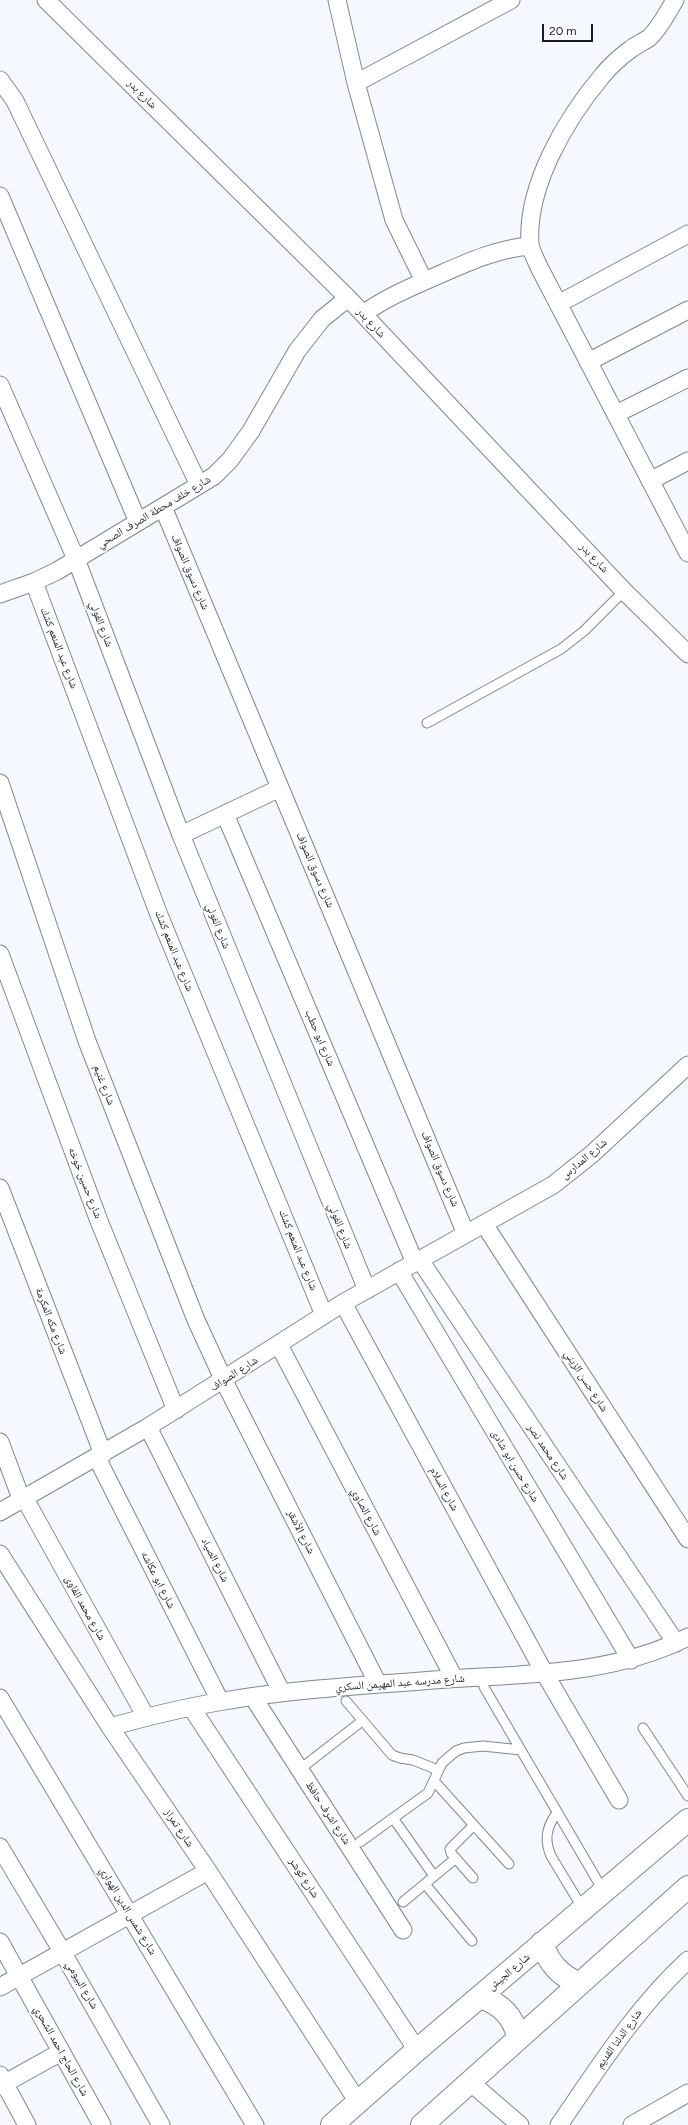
<!DOCTYPE html>
<meta charset="utf-8">
<style>
body{margin:0}
#map{position:relative;width:688px;height:2125px;overflow:hidden;background:#f5f8fe;font-family:Figtree,sans-serif}
canvas{display:block}
.scale{position:absolute;left:542px;top:24px;width:51px;height:18px;box-sizing:border-box;border:2px solid #1a1c20;border-top:0;padding-left:5px;font-size:12px;line-height:14px;white-space:nowrap;color:#1a1c20;-webkit-text-stroke:3px #fff;paint-order:stroke}
</style>
<div id="map">
<canvas width="688" height="2125"></canvas>
<div class="scale">20 m</div>
</div>
<script>
const ctx = document.querySelector('canvas').getContext('2d');
ctx.lineJoin = 'round';
function strokePath(path, color, width, dash) { ctx.strokeStyle = color; ctx.lineWidth = width; ctx.lineCap = dash ? 'butt' : 'round'; ctx.setLineDash(dash || []); ctx.stroke(path); }
function drawText(font, color, halo, rows, align = 'center') {
  ctx.font = font + ' Figtree,"Noto Naskh Arabic",sans-serif'; ctx.lineWidth = 3.5; ctx.setLineDash([]); ctx.textBaseline = 'middle'; ctx.strokeStyle = halo; ctx.fillStyle = color; for (const [text, x, y, turn = 0] of rows) {
    ctx.save(); ctx.translate(x, y); ctx.rotate((+turn || 0) * Math.PI / 180); ctx.textAlign = isNaN(turn) ? turn : align; if (halo) ctx.strokeText(text, 0, 0); ctx.fillText(text, 0, 0); ctx.restore();
  }
}
const service = new Path2D(`
 M 427,723 L 561,649 L 584,631 L 624,591
 M 484,1687 L 604,1892
 M 346,1701 L 392,1755 L 400,1758 L 413,1760 L 438,1770
 M 643,1728 L 688,1796
 M 304,1766 L 362,1721
 M 435,1782 L 509,1864
 M 557,1813 C 546,1827 544,1840 551,1856 L 583,1909
 M 393,1818 L 434,1876
 M 360,1842 L 428,1793 L 442,1763 L 456,1751 L 464,1748 L 483,1746 L 521,1750
 M 473,1878 L 451,1853 L 450,1849 L 474,1825
 M 425,1884 L 472,1941
 M 403,1902 L 456,1858`);
const minor = new Path2D(`
 M 46,0 L 348,298 L 624,591 L 688,654
 M 337,0 L 356,83 L 394,220 L 424,281
 M 675,0 C 667,13 660,28 649,38 C 643,42 636,45 631,49 C 620,57 610,66 602,76 C 566,119 526,186 530,244 C 531,251 536,260 539,267 L 688,553
 M 0,80 L 15,101 L 199,485
 M 356,83 L 511,0
 M 0,196 L 138,522
 M 558,304 L 688,234
 M 363,314 C 385,298 409,288 434,277 C 466,263 495,249 530,246
 M 588,362 L 688,310
 M 0,385 L 76,559 L 181,835 L 367,1290
 M 616,414 L 688,378
 M 650,481 L 688,461
 M 163,507 L 466,1234
 M 34,582 L 159,915 L 324,1315
 M 0,594 L 34,582 L 57,571 L 214,476 L 230,460 L 251,431 L 297,351 L 322,319 L 348,298
 M 0,783 L 87,1041 L 196,1320 L 224,1381 L 378,1684
 M 225,814 L 415,1263
 M 181,835 L 280,788
 M 0,954 L 99,1221 L 176,1410
 M 0,1188 L 103,1454
 M 484,1224 L 688,1539
 M 420,1260 L 676,1643
 M 399,1271 L 631,1660
 M 343,1303 L 545,1674 L 619,1800
 M 279,1345 L 454,1678
 M 148,1427 L 282,1693
 M 0,1442 L 22,1501
 M 97,1458 L 220,1701
 M 25,1499 L 146,1717
 M 0,1512 L 148,1427 L 343,1303 L 553,1185 L 592,1154 L 688,1065
 M 0,1554 L 110,1727 L 208,1871 L 358,2102
 M 253,1697 L 403,1930
 M 0,1698 L 255,2125
 M 191,1707 L 417,2050
 M 110,1727 C 146,1717 182,1708 218,1702 C 285,1690 354,1686 422,1681 C 513,1673 604,1679 688,1637
 M 0,1847 L 63,1953 L 161,2125
 M 0,1942 L 102,2125
 M 0,1987 L 208,1871
 M 0,2075 L 27,2125
 M 470,2082 L 520,2125
 M 0,2086 L 61,2052
 M 559,2125 C 599,2067 636,2008 688,1960
 M 632,2125 L 688,2093`);
const secondary = new Path2D(`
 M 542,1943 C 549,1964 560,1975 579,1984
 M 480,1997 C 502,2004 513,2017 519,2038
 M 332,2125 L 417,2050 L 688,1820
 M 422,2125 L 688,1887`);
strokePath(service, '#828690', 11);
strokePath(minor, '#828690', 19);
strokePath(secondary, '#828690', 24);
strokePath(service, '#fff', 9);
strokePath(minor, '#fff', 17);
strokePath(secondary, '#fff', 22);
drawText('11px', '#1a1c20', '#fff', [
 ["شارع بدر",142,94,45],
 ["شارع بدر",371,323,47],
 ["شارع خلف محطة الصرف الصحي",154,512,-31],
 ["شارع بدر",594,558,47],
 ["شارع دسوق الصواف",190,572,67],
 ["شارع الفولي",101,624,69],
 ["شارع عبد المنعم كشك",59,648,69],
 ["شارع دسوق الصواف",315,870,67],
 ["شارع الفولي",218,926,68],
 ["شارع عبد المنعم كشك",174,951,68],
 ["شارع ابو حطب",320,1038,67],
 ["شارع غنيم",104,1085,69],
 ["شارع المدارس",584,1159,-40],
 ["شارع دسوق الصواف",440,1169,67],
 ["شارع حسين خوخه",85,1183,69],
 ["شارع الفولي",340,1226,68],
 ["شارع عبد المنعم كشك",298,1250,68],
 ["شارع مكه المكرمة",51,1321,69],
 ["شارع الصواف",234,1374,-33],
 ["شارع حسن الزيني",586,1381,57],
 ["شارع محمد نصر",548,1452,56],
 ["شارع حسن ابو شادى",515,1466,59],
 ["شارع السلام",444,1489,61],
 ["شارع الصاوي",366,1512,62],
 ["شارع الأشقر",301,1532,63],
 ["شارع الصياد",215,1560,63],
 ["شارع ابو عكاشه",158,1580,63],
 ["شارع محمد الفاوى",85,1608,61],
 ["شارع مدرسه عبد المهيمن السكري",400,1683,-4],
 ["شارع اشرف حافظ",328,1813,57],
 ["شارع تمراز",179,1828,56],
 ["شارع كوشر",304,1878,57],
 ["شارع شمس الدين الهواري",128,1911,59],
 ["شارع الجيش",509,1972,-40],
 ["شارع البيومي",82,1985,60],
 ["شارع الدلتا القديم",619,2039,-54],
 ["شارع الحاج احمد الشحري",61,2051,61]
]);
</script>
